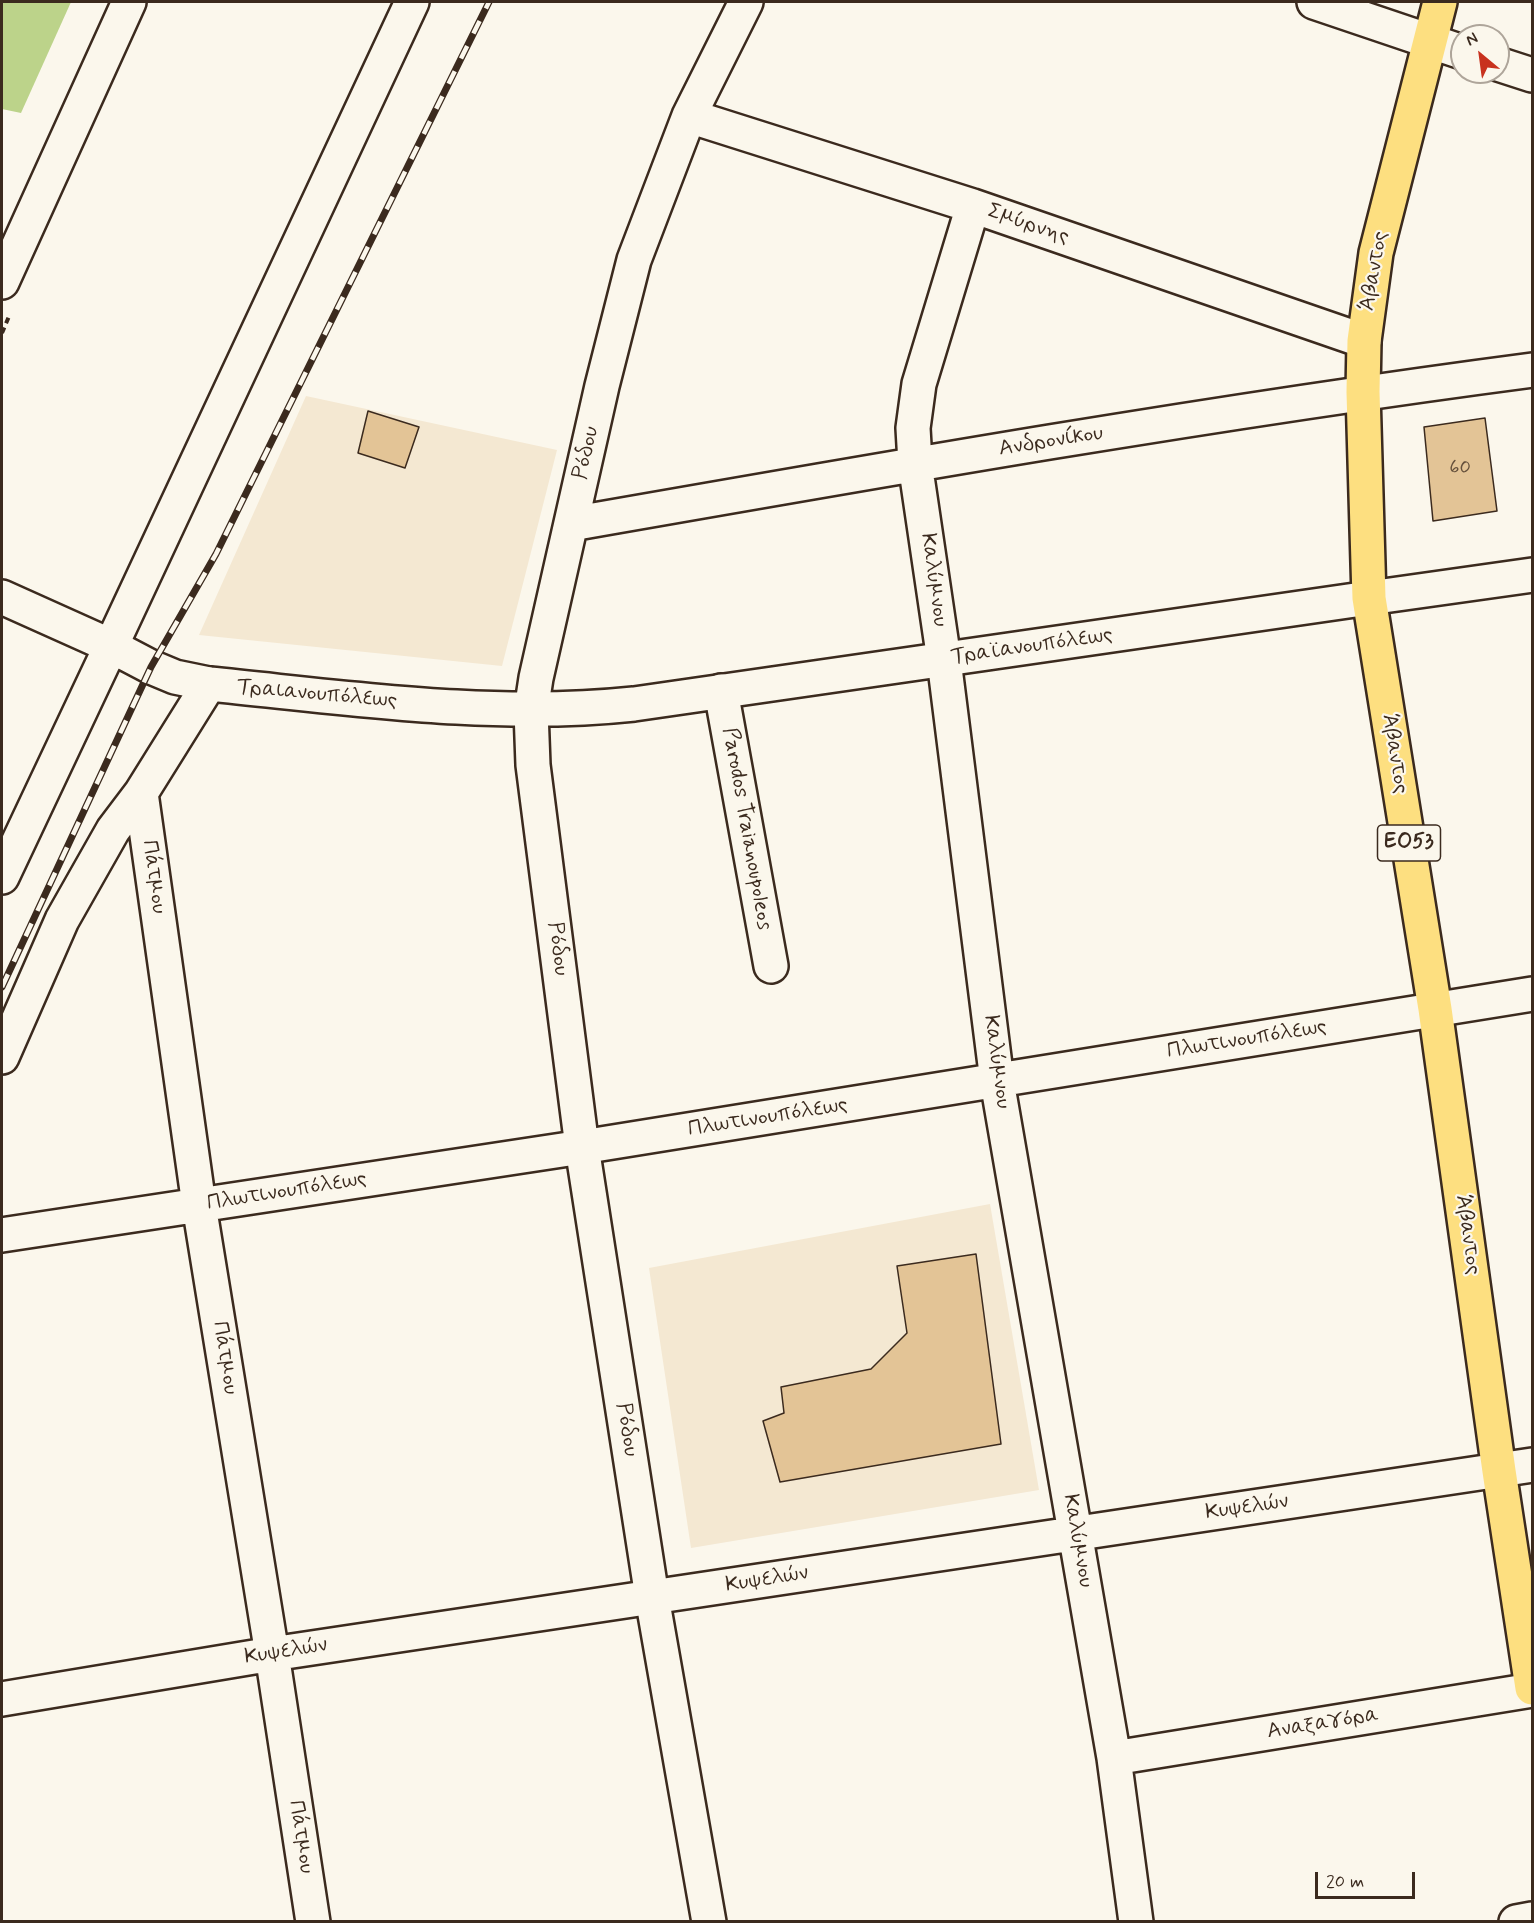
<!DOCTYPE html>
<meta charset="utf-8">
<style>
body{margin:0}
#map{position:relative;width:1534px;height:1923px;overflow:hidden;background:#fbf7ec;font-family:Mynerve,sans-serif}
canvas{display:block}
.frame{position:absolute;inset:0;border:3px solid #3b2a1e;pointer-events:none}
.north{position:absolute;left:1450px;top:24px;width:60px;height:60px;box-sizing:border-box;background:#fbf7ec;border:2px solid #aea59a;border-radius:50%;rotate:331deg;font-size:16px;font-weight:700;line-height:24px;text-align:center;color:#3b2a1e}
.north::after{content:'';display:block;margin:auto;width:21px;height:27px;background:#c8321e;clip-path:polygon(50% 0,100% 100%,50% 72%,0 100%)}
.scale{position:absolute;left:1315px;top:1872px;width:100px;height:27px;box-sizing:border-box;border:3px solid #3b2a1e;border-top:0;padding-left:8px;font-size:18px;line-height:21px;white-space:nowrap;color:#3b2a1e;-webkit-text-stroke:4px #fbf7ec;paint-order:stroke}
</style>
<div id="map">
<canvas width="1534" height="1923"></canvas>
<div class="frame"></div>
<div class="north">N</div>
<div class="scale">20 m</div>
</div>
<script>
const ctx = document.querySelector('canvas').getContext('2d');
ctx.lineJoin = 'round';
function fillPath(path, color) { ctx.fillStyle = color; ctx.fill(path, 'evenodd'); }
function strokePath(path, color, width, dash) { ctx.strokeStyle = color; ctx.lineWidth = width; ctx.lineCap = dash ? 'butt' : 'round'; ctx.setLineDash(dash || []); ctx.stroke(path); }
function drawText(font, color, halo, rows, align = 'center') {
  ctx.font = font + ' Mynerve,sans-serif'; ctx.lineWidth = 4.5; ctx.setLineDash([]); ctx.textBaseline = 'middle'; ctx.strokeStyle = halo; ctx.fillStyle = color; for (const [text, x, y, turn = 0] of rows) {
    ctx.save(); ctx.translate(x, y); ctx.rotate((+turn || 0) * Math.PI / 180); ctx.textAlign = isNaN(turn) ? turn : align; if (halo) ctx.strokeText(text, 0, 0); ctx.fillText(text, 0, 0); ctx.restore();
  }
}
fillPath(new Path2D(`
 M 306,396 L 557,450 L 502,666 L 199,635 Z
 M 990,1204 L 1039,1490 L 691,1548 L 649,1268 Z`), '#f4e8d2');
fillPath(new Path2D(`
 M 2,2 L 71,2 L 21,113 L 2,109 Z`), '#bcd38a');
const building = new Path2D(`
 M 368,411 L 419,427 L 405,468 L 358,453 Z
 M 1485,418 L 1497,511 L 1433,521 L 1424,427 Z
 M 976,1254 L 1001,1444 L 780,1482 L 763,1421 L 784,1413 L 781,1387 L 871,1369 L 907,1333 L 897,1266 Z`);
fillPath(building, '#e3c496');
strokePath(building, '#3b2a1e', 1.5);
const street = new Path2D(`
 M 1314,2 L 1462,52
 M 1498,64 L 1532,75
 M 689,116 L 973,206 L 1364,341
 M 973,206 L 919,384 L 913,428 L 915,463 L 944,660 L 997,1081 L 1114,1758 L 1136,1922
 M 2,282 L 129,2
 M 571,524 C 891,468 1211,412 1532,370
 M 1369,598 L 1532,575
 M 111,646 L 412,2
 M 721,691 L 771,966
 M 531,711 L 536,678 L 602,386 L 634,260 L 689,116 L 746,2
 M 141,793 L 199,1205 L 272,1654 L 313,1922
 M 2,1057 L 62,920 L 113,830 L 141,793 L 209,684
 M 2,1235 L 582,1147 L 1532,994
 M 2,1699 L 272,1654 L 1532,1465
 M 1114,1758 L 1532,1690`);
const secondary = new Path2D(`
 M 2,597 L 111,646 L 151,667 L 175,677 L 209,684 C 351,698 492,719 634,704 L 1369,598
 M 531,711 L 533,765 L 582,1147 L 652,1597 L 709,1922
 M 2,877 L 111,646
 M 1516,1922 L 1532,1919`);
const primary = new Path2D(`
 M 1440,2 L 1376,253 L 1364,341 L 1363,392 L 1369,598 L 1435,1009 L 1499,1471 L 1532,1688`);
strokePath(street, '#3b2a1e', 38);
strokePath(secondary, '#3b2a1e', 38);
strokePath(primary, '#3b2a1e', 38);
strokePath(new Path2D(`
 M 2,333 L 10,314`), '#3b2a1e', 4, [6, 4.5]);
strokePath(street, '#fbf7ec', 33);
strokePath(secondary, '#fbf7ec', 33);
strokePath(primary, '#fddf80', 33);
const rail = new Path2D(`
 M 2,987 L 151,667 L 216,554 L 489,2`);
strokePath(rail, '#3b2a1e', 7);
strokePath(rail, '#fbf7ec', 4.5, [14]);
drawText('20px', '#65503c', null, [
 ["60",1460,469]
]);
for (const [x, y, w] of [
 [1409,843,63]
]) { const box = new Path2D(); box.roundRect(x - w / 2, y - 18, w, 36, 4.5); ctx.fillStyle = '#fbf7ec'; ctx.fill(box); strokePath(box, '#3b2a1e', 1.5); }
drawText('bold 21px', '#3b2a1e', null, [
 ["ΕΟ53",1409,843]
]);
drawText('22px', '#3b2a1e', '#fbf7ec', [
 ["Σμύρνης",1028,225,19],
 ["Άβαντος",1375,271,-80],
 ["Ανδρονίκου",1051,442,-9],
 ["Ρόδου",587,453,-77],
 ["Καλύμνου",933,580,82],
 ["Τραϊανουπόλεως",1032,647,-8],
 ["Τραιανουπόλεως",317,695,5],
 ["Άβαντος",1394,754,81],
 ["Parodos Traianoupoleos",746,829,80],
 ["Πάτμου",153,877,82],
 ["Ρόδου",557,949,83],
 ["Πλωτινουπόλεως",1247,1040,-9],
 ["Καλύμνου",996,1062,82],
 ["Πλωτινουπόλεως",768,1118,-9],
 ["Πλωτινουπόλεως",287,1192,-9],
 ["Άβαντος",1467,1235,82],
 ["Πάτμου",224,1358,81],
 ["Ρόδου",626,1430,81],
 ["Κυψελών",1247,1508,-8],
 ["Καλύμνου",1077,1541,80],
 ["Κυψελών",767,1580,-9],
 ["Κυψελών",286,1652,-9],
 ["Αναξαγόρα",1323,1724,-9],
 ["Πάτμου",300,1837,81]
]);
</script>
